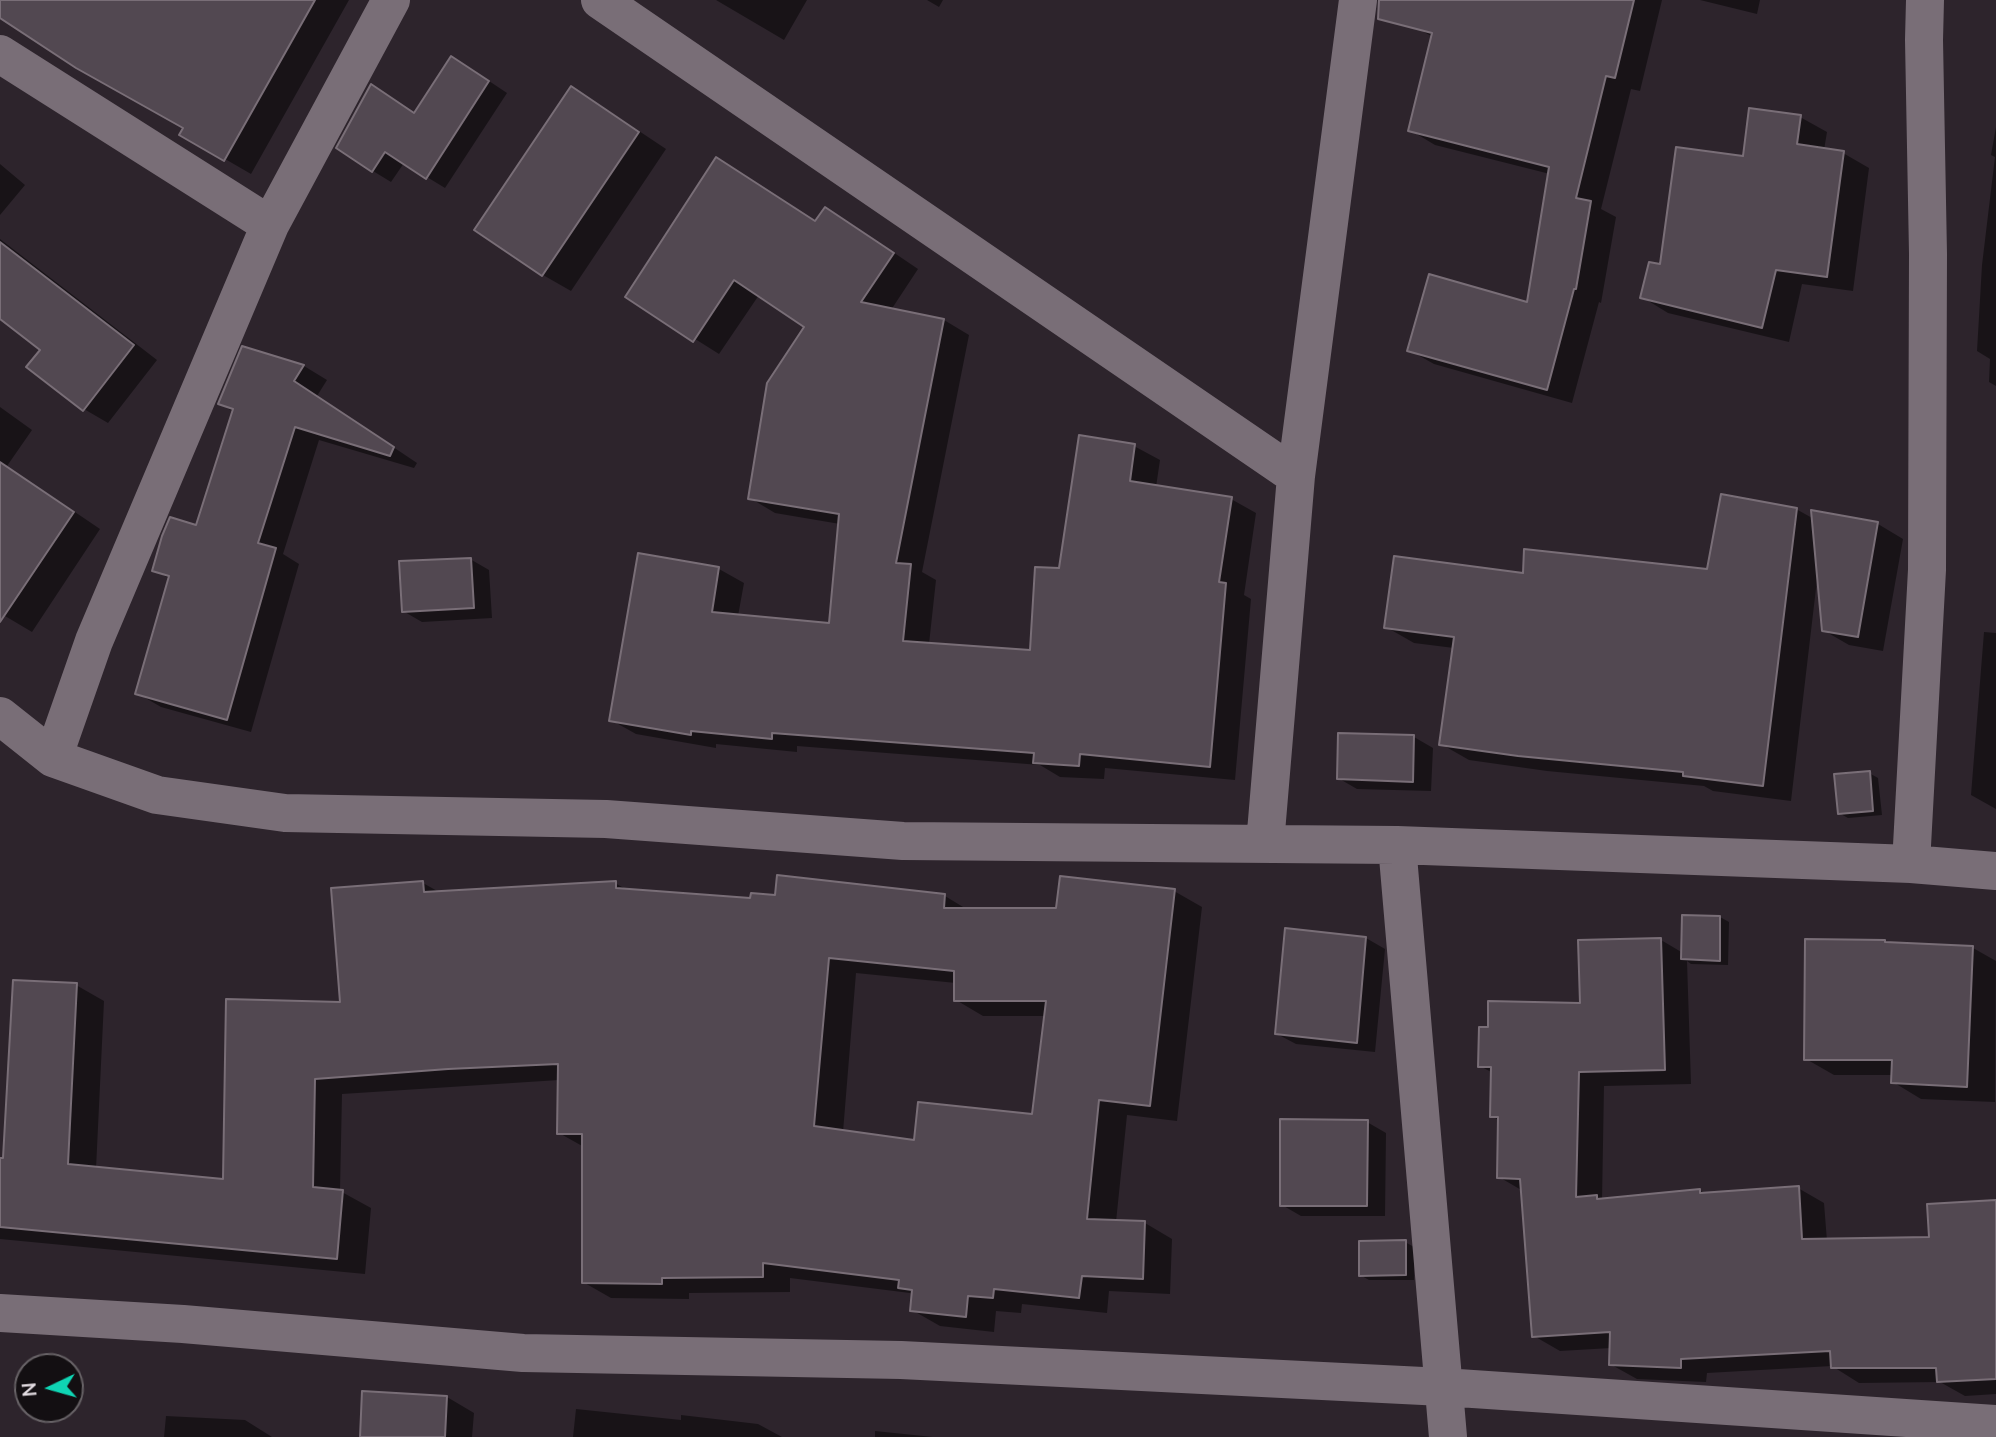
<!DOCTYPE html>
<style>
body{margin:0}
#map{position:relative;width:1996px;height:1437px;overflow:hidden;background:#2d242c;font-family:"Nunito Sans",sans-serif}
canvas{display:block}
.north{position:absolute;left:14px;top:1353px;width:70px;height:70px;box-sizing:border-box;background:#130f12;border:2px solid #676266;border-radius:50%;rotate:265deg;font-size:19px;font-weight:700;line-height:28px;text-align:center;color:#e5dee4}
.north::after{content:'';display:block;margin:auto;width:24px;height:32px;background:#0fd5b4;clip-path:polygon(50% 0,100% 100%,50% 72%,0 100%)}
</style>
<div id="map">
<canvas width="1996" height="1437"></canvas>
<div class="north">N</div>
</div>
<script>
const ctx = document.querySelector('canvas').getContext('2d');
ctx.lineJoin = 'round';
function fillPath(path, color) { ctx.fillStyle = color; ctx.fill(path, 'evenodd'); }
function strokePath(path, color, width, dash) { ctx.strokeStyle = color; ctx.lineWidth = width; ctx.lineCap = dash ? 'butt' : 'round'; ctx.setLineDash(dash || []); ctx.stroke(path); }
fillPath(new Path2D(`
 M 0,0 L 349,0 L 251,174 L 182,134 L 185,128 L 0,18 Z
 M 716,0 L 807,0 L 784,40 Z
 M 927,0 L 943,0 L 939,7 Z
 M 1422,0 L 1662,0 L 1640,91 L 1631,89 L 1601,209 L 1616,217 L 1601,303 L 1599,302 L 1572,403 L 1434,364 L 1409,350 L 1529,304 L 1550,174 L 1435,145 L 1410,130 L 1433,37 L 1415,27 Z
 M 1700,0 L 1760,0 L 1757,14 Z
 M 471,69 L 507,93 L 445,188 L 404,163 L 391,182 L 373,171 L 371,87 L 416,114 Z
 M 572,89 L 600,105 L 666,149 L 571,291 L 543,275 L 477,229 Z
 M 1800,117 L 1827,132 L 1824,150 L 1843,153 L 1869,168 L 1853,291 L 1802,284 L 1789,342 L 1668,313 L 1642,297 L 1662,267 L 1744,158 Z
 M 1996,127 L 1996,386 L 1989,382 L 1990,359 L 1977,351 L 1982,265 L 1995,157 L 1991,155 Z
 M 717,159 L 816,222 L 825,209 L 850,223 L 918,269 L 891,310 L 944,320 L 969,335 L 922,572 L 936,580 L 929,644 L 1032,651 L 1061,570 L 1134,446 L 1160,460 L 1156,487 L 1231,499 L 1256,513 L 1244,595 L 1251,599 L 1235,780 L 1105,768 L 1104,779 L 1060,777 L 1040,765 L 797,746 L 797,752 L 716,744 L 716,748 L 636,734 L 611,720 L 719,569 L 744,583 L 738,616 L 830,625 L 840,524 L 775,513 L 750,498 L 807,327 L 759,295 L 719,354 L 627,296 Z
 M 0,164 L 25,185 L 0,215 Z
 M 0,239 L 157,360 L 108,423 L 84,409 L 29,367 L 42,350 L 0,317 Z
 M 243,348 L 304,366 L 327,380 L 317,396 L 417,463 L 414,468 L 319,440 L 283,554 L 299,564 L 251,732 L 161,707 L 137,693 L 170,579 L 154,570 L 197,527 L 234,412 L 220,404 Z
 M 0,407 L 32,430 L 7,466 L 100,529 L 32,632 L 0,613 Z
 M 1796,509 L 1814,519 L 1813,512 L 1878,524 L 1903,539 L 1883,651 L 1849,645 L 1823,630 L 1819,580 L 1817,580 L 1791,801 L 1713,791 L 1704,786 L 1547,771 L 1469,760 L 1441,744 L 1454,648 L 1414,643 L 1386,627 L 1524,575 L 1709,571 Z
 M 470,559 L 489,570 L 492,618 L 422,622 L 403,611 Z
 M 1984,632 L 1996,633 L 1996,809 L 1971,795 Z
 M 1414,737 L 1433,748 L 1431,791 L 1357,789 L 1338,778 Z
 M 1869,773 L 1878,778 L 1882,815 L 1848,818 L 1839,813 Z
 M 423,883 L 439,892 L 615,883 L 629,891 L 752,900 L 776,897 L 945,896 L 968,910 L 1058,910 L 1174,891 L 1202,907 L 1177,1121 L 1127,1115 L 1116,1222 L 1145,1223 L 1172,1239 L 1170,1294 L 1109,1291 L 1107,1313 L 1022,1304 L 1021,1313 L 996,1311 L 994,1332 L 940,1326 L 912,1310 L 913,1295 L 910,1293 L 790,1278 L 790,1292 L 689,1293 L 689,1299 L 611,1298 L 583,1282 L 584,1147 L 559,1133 L 559,1080 L 342,1094 L 340,1191 L 371,1208 L 365,1274 L 0,1239 L 0,1160 L 4,1160 L 76,985 L 104,1001 L 96,1169 L 225,1181 ZM 856,973 L 956,983 L 956,1000 L 983,1016 L 1046,1016 L 1034,1116 L 915,1142 L 843,1132 Z
 M 1720,917 L 1729,922 L 1728,965 L 1691,964 L 1687,961 L 1691,1084 L 1604,1086 L 1602,1201 L 1700,1190 L 1706,1194 L 1798,1188 L 1824,1203 L 1827,1241 L 1931,1239 L 1996,1202 L 1996,1394 L 1965,1396 L 1940,1382 L 1859,1383 L 1832,1366 L 1707,1373 L 1706,1382 L 1637,1379 L 1610,1364 L 1611,1348 L 1560,1351 L 1534,1336 L 1523,1191 L 1499,1177 L 1500,1121 L 1492,1116 L 1493,1073 L 1480,1066 L 1489,1028 L 1582,1005 L 1661,940 L 1683,953 Z
 M 1366,938 L 1385,949 L 1375,1052 L 1296,1044 L 1277,1034 Z
 M 1885,942 L 1889,944 L 1973,948 L 1996,961 L 1995,1102 L 1921,1099 L 1893,1082 L 1893,1075 L 1834,1075 L 1806,1059 Z
 M 1367,1122 L 1386,1133 L 1385,1216 L 1301,1216 L 1282,1205 Z
 M 1405,1242 L 1414,1247 L 1414,1280 L 1369,1280 L 1360,1275 Z
 M 364,1393 L 447,1397 L 474,1413 L 472,1437 L 361,1437 Z
 M 576,1409 L 681,1420 L 681,1415 L 758,1424 L 782,1437 L 573,1437 Z
 M 166,1416 L 245,1420 L 272,1437 L 164,1437 Z
 M 875,1431 L 933,1437 L 875,1437 Z`), '#0007');
const building = new Path2D(`
 M 0,0 L 315,0 L 224,161 L 179,135 L 183,128 L 76,68 L 0,18 Z
 M 1379,0 L 1634,0 L 1615,78 L 1606,76 L 1576,198 L 1591,201 L 1576,289 L 1574,289 L 1547,390 L 1407,351 L 1429,274 L 1527,302 L 1549,167 L 1408,131 L 1432,33 L 1378,19 Z
 M 451,56 L 489,81 L 426,179 L 385,152 L 372,172 L 336,148 L 371,84 L 414,113 Z
 M 571,86 L 639,132 L 542,276 L 474,230 Z
 M 1749,108 L 1801,115 L 1797,144 L 1844,151 L 1827,277 L 1776,270 L 1762,328 L 1640,298 L 1649,262 L 1660,264 L 1676,147 L 1743,156 Z
 M 716,157 L 815,221 L 825,207 L 894,253 L 861,302 L 944,319 L 896,563 L 911,564 L 903,641 L 1030,650 L 1035,567 L 1059,568 L 1079,435 L 1135,444 L 1130,481 L 1232,497 L 1219,582 L 1226,583 L 1210,767 L 1080,754 L 1079,766 L 1033,763 L 1034,753 L 772,733 L 772,739 L 691,731 L 691,735 L 609,721 L 638,553 L 719,567 L 712,612 L 829,623 L 839,514 L 748,499 L 767,383 L 804,327 L 734,280 L 693,342 L 625,297 Z
 M 0,242 L 134,345 L 83,411 L 26,367 L 40,350 L 0,319 Z
 M 242,346 L 304,365 L 294,381 L 394,447 L 390,456 L 295,427 L 258,543 L 276,548 L 227,720 L 135,694 L 169,576 L 152,571 L 162,536 L 170,517 L 196,525 L 233,409 L 218,404 Z
 M 0,462 L 74,512 L 0,622 Z
 M 1721,494 L 1797,508 L 1763,786 L 1683,776 L 1683,772 L 1518,756 L 1439,745 L 1454,637 L 1384,628 L 1394,556 L 1523,573 L 1524,549 L 1707,569 Z
 M 1811,510 L 1878,522 L 1858,637 L 1822,631 Z
 M 471,558 L 474,608 L 402,612 L 399,561 Z
 M 1338,733 L 1414,735 L 1413,782 L 1337,779 Z
 M 1870,771 L 1873,811 L 1838,814 L 1834,774 Z
 M 777,875 L 945,894 L 944,908 L 1056,908 L 1060,876 L 1175,889 L 1150,1106 L 1099,1100 L 1087,1219 L 1145,1221 L 1143,1279 L 1082,1276 L 1079,1298 L 994,1289 L 993,1298 L 968,1296 L 966,1317 L 910,1311 L 912,1290 L 898,1288 L 899,1280 L 763,1263 L 763,1277 L 662,1278 L 662,1284 L 582,1283 L 582,1134 L 557,1134 L 558,1064 L 448,1069 L 315,1079 L 313,1187 L 343,1190 L 337,1259 L 0,1227 L 0,1158 L 3,1158 L 13,980 L 77,983 L 68,1164 L 223,1179 L 226,999 L 340,1002 L 331,888 L 423,881 L 424,892 L 616,881 L 616,888 L 750,898 L 751,893 L 775,895 ZM 829,958 L 954,971 L 954,1001 L 1046,1001 L 1032,1114 L 918,1102 L 914,1140 L 814,1126 Z
 M 1682,915 L 1720,916 L 1720,961 L 1681,959 Z
 M 1285,928 L 1366,937 L 1357,1043 L 1275,1034 Z
 M 1661,938 L 1665,1070 L 1579,1072 L 1576,1197 L 1597,1195 L 1597,1199 L 1700,1189 L 1700,1193 L 1799,1186 L 1802,1239 L 1929,1237 L 1927,1204 L 1996,1200 L 1996,1379 L 1937,1382 L 1936,1368 L 1831,1368 L 1830,1351 L 1681,1359 L 1681,1368 L 1609,1365 L 1610,1332 L 1532,1337 L 1520,1179 L 1497,1178 L 1498,1117 L 1490,1117 L 1491,1067 L 1478,1067 L 1479,1027 L 1488,1027 L 1488,1001 L 1580,1003 L 1578,940 Z
 M 1805,939 L 1885,940 L 1885,942 L 1973,946 L 1967,1087 L 1891,1083 L 1892,1060 L 1804,1060 Z
 M 1280,1119 L 1368,1120 L 1367,1206 L 1280,1206 Z
 M 1406,1240 L 1406,1275 L 1359,1276 L 1359,1241 Z
 M 362,1391 L 447,1396 L 445,1437 L 360,1437 Z`);
fillPath(building, '#524851');
strokePath(building, '#796e77', 2);
strokePath(new Path2D(`
 M 600,0 L 1296,476
 M 0,54 L 270,225
 M 0,716 L 53,758 L 157,795 L 285,813 L 606,819 L 903,841 L 1397,845 L 1911,864 L 1996,871
 M 53,758 L 94,641 L 270,225 L 391,0
 M 1265,844 L 1296,476 L 1358,0
 M 1397,845 L 1448,1437
 M 1911,864 L 1927,570 L 1928,254 L 1924,40 L 1925,0
 M 0,1313 L 183,1324 L 523,1353 L 901,1360 L 1443,1387 L 1996,1424`), '#796e77', 38);
</script>
